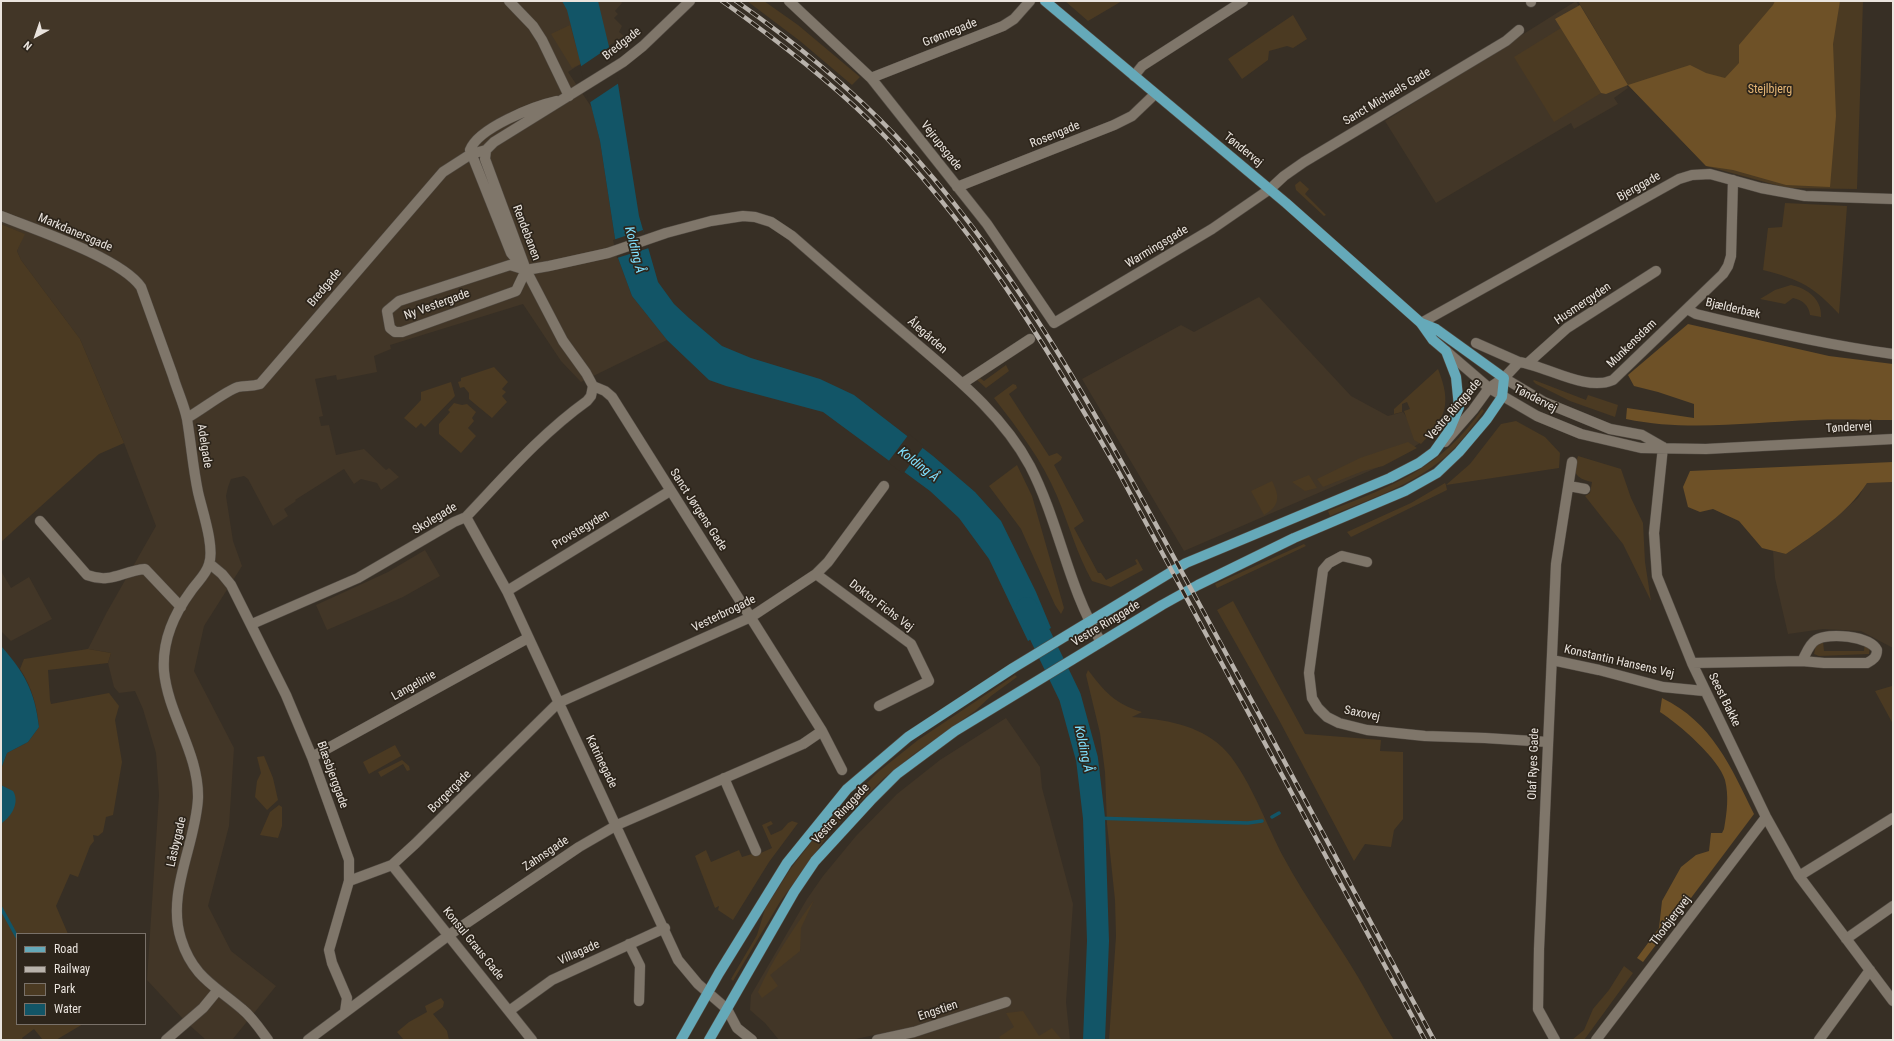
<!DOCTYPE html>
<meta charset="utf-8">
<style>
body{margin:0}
#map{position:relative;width:1894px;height:1041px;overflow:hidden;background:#372f25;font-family:"Roboto Condensed",sans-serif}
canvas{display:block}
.frame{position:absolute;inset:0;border:2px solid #eae4de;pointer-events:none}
.legend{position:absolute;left:16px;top:933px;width:130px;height:92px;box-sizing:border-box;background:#2d251b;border:1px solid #797169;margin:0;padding:5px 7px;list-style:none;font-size:12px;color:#eae4de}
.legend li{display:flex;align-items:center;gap:8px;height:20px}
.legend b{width:20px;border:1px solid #797169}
.north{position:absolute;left:16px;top:16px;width:40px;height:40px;-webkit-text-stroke:3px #2d251b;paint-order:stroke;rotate:220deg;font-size:11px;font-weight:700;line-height:16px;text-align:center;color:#eae4de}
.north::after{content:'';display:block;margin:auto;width:14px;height:18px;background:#eae4de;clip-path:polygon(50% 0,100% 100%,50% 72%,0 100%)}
</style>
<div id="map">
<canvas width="1894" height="1041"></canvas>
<div class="frame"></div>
<ul class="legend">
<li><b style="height:5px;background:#65a9b9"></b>Road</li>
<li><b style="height:5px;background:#b8b2ab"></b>Railway</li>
<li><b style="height:11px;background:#4b3a22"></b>Park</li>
<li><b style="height:11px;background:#125567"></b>Water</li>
</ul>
<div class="north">N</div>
</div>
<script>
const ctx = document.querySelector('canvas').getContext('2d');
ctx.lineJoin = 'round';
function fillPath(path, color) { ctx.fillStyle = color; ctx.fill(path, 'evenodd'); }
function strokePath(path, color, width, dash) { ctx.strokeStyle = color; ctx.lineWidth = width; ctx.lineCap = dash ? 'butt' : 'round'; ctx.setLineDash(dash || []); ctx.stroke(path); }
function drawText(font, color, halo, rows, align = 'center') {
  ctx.font = font + ' "Roboto Condensed",sans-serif'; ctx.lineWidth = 3.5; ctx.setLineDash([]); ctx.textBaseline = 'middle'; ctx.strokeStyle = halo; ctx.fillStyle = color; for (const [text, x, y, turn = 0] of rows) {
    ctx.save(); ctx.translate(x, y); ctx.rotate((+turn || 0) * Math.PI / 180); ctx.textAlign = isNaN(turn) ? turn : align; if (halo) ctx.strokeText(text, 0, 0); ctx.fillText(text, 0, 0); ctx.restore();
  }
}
fillPath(new Path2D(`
 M 1,1 L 621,1 L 622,3 L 615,11 L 618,14 L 614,18 L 622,26 L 619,32 L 624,36 L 568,72 L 592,108 L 600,141 L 618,258 L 632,296 L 667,340 L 581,382 L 561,361 L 523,304 L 390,345 L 391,349 L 374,356 L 377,372 L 337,380 L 336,375 L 315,379 L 323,416 L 319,417 L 321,426 L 329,425 L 336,455 L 364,449 L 386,470 L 389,468 L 399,477 L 381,490 L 377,483 L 361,479 L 354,484 L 344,469 L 295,500 L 296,501 L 284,509 L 288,516 L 273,526 L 248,479 L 244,476 L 231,479 L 228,487 L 226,496 L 233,541 L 242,566 L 204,626 L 194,671 L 234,748 L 229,826 L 208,906 L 231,951 L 276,986 L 232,1040 L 206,1040 L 185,1021 L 147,980 L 159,795 L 156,753 L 143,709 L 135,691 L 119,693 L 114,687 L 108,663 L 111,653 L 88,649 L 107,612 L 156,526 L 124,443 L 80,339 L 21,260 L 17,251 L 24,234 L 1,224 Z
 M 1576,1 L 1628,88 L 1614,98 L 1618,104 L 1574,129 L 1571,123 L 1436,203 L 1385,121 Z
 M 1259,297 L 1351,396 L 1388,416 L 1403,412 L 1423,441 L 1390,462 L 1184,551 L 1082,379 L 1181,325 L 1194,332 Z
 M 1867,482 L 1893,482 L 1893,648 L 1861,631 L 1823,629 L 1788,634 L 1775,578 L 1773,551 L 1786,554 L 1819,531 L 1858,498 Z
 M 425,550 L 440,576 L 403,597 L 327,630 L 316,605 L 388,572 Z
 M 1,571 L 11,588 L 29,577 L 52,619 L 11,641 L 1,631 Z
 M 1006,718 L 1040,767 L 1042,788 L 1073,904 L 1066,1002 L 1070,1040 L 892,1040 L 884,1033 L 851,1040 L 779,1040 L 765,1023 L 750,1010 L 751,995 L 807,899 L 823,876 L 856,836 L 897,794 L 940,760 Z`), '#423627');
fillPath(new Path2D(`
 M 747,1 L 764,1 L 798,25 L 860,77 L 852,85 L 800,41 Z
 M 1065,1 L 1122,1 L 1088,21 Z
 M 1578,1 L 1863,1 L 1857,189 L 1787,188 L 1706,166 L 1628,85 Z
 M 1293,15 L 1307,39 L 1293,48 L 1287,46 L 1269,51 L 1268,60 L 1242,79 L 1228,59 Z
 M 570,25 L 581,64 L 572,68 L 551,34 Z
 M 1561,28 L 1601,93 L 1554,122 L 1514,57 Z
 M 1300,181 L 1309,189 L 1305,194 L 1326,215 L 1324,216 L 1296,190 L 1295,185 Z
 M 1785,203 L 1847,206 L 1839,314 C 1813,286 1801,280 1763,270 L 1768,228 L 1782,227 Z
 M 1,224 L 25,234 L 17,251 L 21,260 L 80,339 L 124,443 L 99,454 L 1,542 Z
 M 1791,285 C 1807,288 1822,299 1821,317 L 1810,315 C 1809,305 1802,300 1793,298 L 1785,304 L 1760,299 L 1775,290 Z
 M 1006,365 L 1009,371 L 986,388 L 976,379 L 980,378 L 984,381 Z
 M 494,367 L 508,382 L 502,389 L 506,392 L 502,396 L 507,402 L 492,418 L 469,399 L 469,393 L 464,387 L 460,388 L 458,382 L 461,381 L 461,378 Z
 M 1438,369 C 1452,404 1446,418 1421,444 L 1414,440 L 1404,411 L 1410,409 L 1407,402 L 1402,404 L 1402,412 L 1394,414 L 1394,409 Z
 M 1534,380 L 1586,400 L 1588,395 L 1618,405 L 1615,417 L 1570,401 L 1536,384 L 1533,381 Z
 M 451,382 L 455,396 L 425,427 L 421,423 L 416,428 L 404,418 L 421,400 L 421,392 Z
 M 1013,384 L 1016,385 L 1017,388 L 1009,394 L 1049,456 L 1057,453 L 1062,457 L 1061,460 L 1054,465 L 1084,521 L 1074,528 L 1098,573 L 1101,573 L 1106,580 L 1137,564 L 1135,560 L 1137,559 L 1143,570 L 1111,587 L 1092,581 C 1077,554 1069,525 1057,496 C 1042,460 1018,429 994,398 Z
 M 454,403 L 462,405 L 467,404 L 476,412 L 472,418 L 474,421 L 468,428 L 476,436 L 461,453 L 439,434 L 439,424 L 450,412 L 448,410 Z
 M 1482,409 L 1484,411 C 1472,427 1460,444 1444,458 C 1411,486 1369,499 1330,516 L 1328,511 C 1392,486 1441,469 1482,409 Z
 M 1516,421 L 1545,437 L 1560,453 L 1559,468 L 1446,485 L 1447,490 L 1351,537 L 1347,532 L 1411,503 L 1445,483 L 1446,485 L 1470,464 L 1501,424 Z
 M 1408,442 L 1417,448 L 1383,466 L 1363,471 L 1323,487 L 1317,479 L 1360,458 Z
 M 1578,456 L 1621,469 L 1631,498 L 1643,523 L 1645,562 L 1651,601 L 1623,544 L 1585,496 L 1590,493 L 1592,482 C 1575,478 1572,473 1578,456 Z
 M 1017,465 L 1032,496 L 1064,608 L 1061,614 L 1055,605 L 1021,529 L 989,486 Z
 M 1309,475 L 1317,488 L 1305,491 L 1292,482 Z
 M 1272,481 C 1280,496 1280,506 1264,515 L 1251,491 Z
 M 1304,544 L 1306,546 L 1217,588 L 1215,584 Z
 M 1233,601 L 1305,734 L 1381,740 L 1380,751 L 1403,752 L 1403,819 L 1394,830 L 1391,847 L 1365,844 L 1354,861 L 1279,720 L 1217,610 Z
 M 1823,641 L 1824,651 L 1864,651 L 1865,641 L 1870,645 L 1869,654 L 1819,656 L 1814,654 L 1816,645 Z
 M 88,649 L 111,653 L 108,663 L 48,670 L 50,700 L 51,704 L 109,693 L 119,706 L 115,720 L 122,762 L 113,815 L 106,817 L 103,832 L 98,836 L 93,835 L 94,841 L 90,846 L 78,877 L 70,874 L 56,906 L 68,934 L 17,934 L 17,1024 L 83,1024 L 56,1040 L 43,1040 L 34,1029 L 22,1038 L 23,1040 L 1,1040 L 1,823 L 10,790 L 1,785 L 1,769 L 7,753 L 28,742 L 39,727 C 37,706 32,687 20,669 L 24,659 Z
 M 1088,670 C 1104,691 1115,704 1142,712 L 1132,717 C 1163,719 1199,725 1222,747 C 1247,770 1267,827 1284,858 C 1306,899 1334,937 1358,977 C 1370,997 1381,1020 1394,1040 L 1109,1040 L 1116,936 L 1115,900 L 1107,824 L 1105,772 L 1100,733 L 1086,675 Z
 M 1015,675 L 1017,677 L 991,696 L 975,711 L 914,754 L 884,778 L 831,831 L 780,902 L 733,981 L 731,979 L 757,935 L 765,909 L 791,868 L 828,821 L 878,772 L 918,740 Z
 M 1892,686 L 1893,687 L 1893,724 L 1875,691 Z
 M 395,745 L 401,756 L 369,774 L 363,762 Z
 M 264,756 L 273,778 L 278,800 L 267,810 L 255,797 L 257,781 L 261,773 L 257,757 Z
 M 402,760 L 409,766 L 410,770 L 407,771 L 403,764 L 381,777 L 378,772 Z
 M 279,805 L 282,807 L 282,826 L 278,838 L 260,835 L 270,812 Z
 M 771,821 L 773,824 L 767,827 L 771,835 L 782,830 L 788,823 L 792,821 L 798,823 L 769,862 L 733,920 L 718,910 L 719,906 L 715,908 L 695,856 L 706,850 L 711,862 L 739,850 L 742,857 L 752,854 L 754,856 L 772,848 L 762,825 Z
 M 814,900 L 801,928 L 800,951 L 770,975 L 778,986 L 762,998 L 758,992 C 772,960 793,929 814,900 Z
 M 1624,966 L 1633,973 L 1584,1040 L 1572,1040 L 1584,1030 L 1593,1009 L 1609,990 Z
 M 441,998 L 444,1002 L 443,1007 L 433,1014 L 447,1031 L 449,1040 L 404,1040 L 397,1032 L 409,1022 L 427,1012 L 425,1006 Z
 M 1023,1011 L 1039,1036 L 1052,1028 L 1062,1040 L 1001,1040 L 999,1037 L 1014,1027 L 1006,1013 Z`), '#4b3a22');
fillPath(new Path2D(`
 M 1775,1 L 1840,1 L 1833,44 L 1836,116 L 1830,187 L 1786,185 L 1733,170 L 1706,166 L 1628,85 L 1606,94 L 1601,93 L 1555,19 L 1580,5 L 1628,85 L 1690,65 L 1706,73 L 1725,78 L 1739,63 L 1739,45 L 1773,5 Z
 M 1688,324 L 1829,356 L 1893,364 L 1893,420 C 1867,420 1840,419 1814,420 C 1751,422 1688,432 1626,419 L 1627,408 L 1694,418 L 1694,404 L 1658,392 L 1634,386 L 1628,375 Z
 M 1893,462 L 1893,482 L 1867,483 C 1848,513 1815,534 1786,554 L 1762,548 L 1739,521 L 1713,509 L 1700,512 L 1688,507 L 1683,487 L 1690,471 Z
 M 1662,698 C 1712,722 1731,767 1754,814 L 1643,962 L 1637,958 L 1659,928 L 1662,901 L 1681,867 L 1696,855 L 1709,851 L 1711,833 L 1722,833 L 1724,829 C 1727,812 1729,796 1725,780 C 1719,759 1679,724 1660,712 Z`), '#6e5127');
fillPath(new Path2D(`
 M 562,1 L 598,1 L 618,84 L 639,216 L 658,282 L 674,304 L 689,318 L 722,346 L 751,358 L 820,379 L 854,395 L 933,456 L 975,492 L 1001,521 L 1036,592 L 1051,628 L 1028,641 L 989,559 L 959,518 L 930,491 L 823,412 L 726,386 L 709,380 L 667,340 L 632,296 L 618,258 L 600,141 L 567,10 Z
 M 1,646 C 24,672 35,691 39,727 L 28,742 L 7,753 L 1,769 Z
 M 1,785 L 13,791 C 20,802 12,816 2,823 Z`), '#125567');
fillPath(new Path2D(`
 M 611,46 L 619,83 L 589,103 L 580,67 Z
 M 643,230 L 649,248 L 617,258 L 613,240 Z
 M 909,434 L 924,446 L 903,474 L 888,462 Z`), '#372f25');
strokePath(new Path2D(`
 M 1272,817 L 1279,813
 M 1094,818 L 1248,823 L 1262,821
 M 1,908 L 17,937`), '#125567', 3.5);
strokePath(new Path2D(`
 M 1027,608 L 1070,697 L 1087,759 L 1094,818 L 1098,941 L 1094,1040`), '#125567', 22);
const minor = new Path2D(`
 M 509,1 L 533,26 L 542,40 L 569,96
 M 789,1 L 871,78 L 987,224 L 1054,323 L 1212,229 L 1270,189 L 1284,176 L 1304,162 L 1506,41 L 1519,30
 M 1531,1 L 1531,2
 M 1134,76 L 1142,66 L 1243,1
 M 871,78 L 1003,26 L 1014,19 L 1030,1
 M 486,150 L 485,159 L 526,270 L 563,341 L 586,373 L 593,386 L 605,391 L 612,397 L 822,731 L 842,770
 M 957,187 L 1114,125 L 1132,116 L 1155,94
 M 1,216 C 36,230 121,258 141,287 C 152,317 162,346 173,376 C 177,390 184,404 187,419 C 191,443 193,468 198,492 C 202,510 215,547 209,564 C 206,575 197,582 191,591 C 174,614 162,642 164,671 C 168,715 199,753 198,798 C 196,844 166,893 181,939 C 193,977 214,985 242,1009 C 252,1017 260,1029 268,1040
 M 523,267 L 511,253 L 470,150 C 478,128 534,106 557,101
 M 526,270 L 516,291 L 402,332 L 395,332 L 390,328 L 387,311 L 399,301 L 510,265 L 526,270 L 549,266 L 608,253 L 666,233 L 711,221 L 743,216 L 755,217 L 771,222 L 792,236 C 832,271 871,305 911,339 C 955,377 1002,414 1030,466 C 1059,522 1068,588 1101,642
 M 1687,309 L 1696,314 C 1761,330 1827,345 1893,354
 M 1421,323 L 1679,179 L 1692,175 L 1710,174 L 1761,188 L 1805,196 L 1893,199
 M 1476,343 L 1519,362
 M 1446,351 L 1489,388 L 1537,416 L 1581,434 L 1641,448 L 1706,449 L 1893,439
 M 1528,363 L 1567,328 L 1656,271
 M 1504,378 L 1544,402 L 1610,429 L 1642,435 L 1663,447
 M 963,383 L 1030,339
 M 187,418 C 200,411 227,390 238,387 C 246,385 250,387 260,384 L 443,172 L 471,154 L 486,150 L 494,142 L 623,62 L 643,46 L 690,1
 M 1445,442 L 1473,410 L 1489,388 L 1504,378 L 1519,362 C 1547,366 1586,392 1613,380 L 1723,274 L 1728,266 L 1731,256 L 1733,180
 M 1663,447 L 1654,533 L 1657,576 L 1692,663 L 1766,817 L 1799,876 L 1893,1001
 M 1569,486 L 1585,489
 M 466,517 L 507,591 L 678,960 L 698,984 L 727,1009 L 737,1028 L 752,1040
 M 40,521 L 87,575 C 111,584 122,571 145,569 L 181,607
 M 1367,562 L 1342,556 L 1329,563 L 1323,570 L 1309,673 L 1312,698 L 1318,708 L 1327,717 L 1339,723 L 1367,730 L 1425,736 L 1485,738 L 1548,742
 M 210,564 L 222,574 L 231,585 L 286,695 L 312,757 L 349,860 L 349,881 L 329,950 L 332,963 L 347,998 L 345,1012
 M 816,574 L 911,644 L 929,681 L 879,706
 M 507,591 L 670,491
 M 252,624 L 358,578 L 454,522 L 466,517 C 505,476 541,434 587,401 L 591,396 L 593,386
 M 1552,660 L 1599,670 L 1663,687 L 1704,691
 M 1692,663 L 1802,661 L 1824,663 L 1867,663 C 1873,660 1877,657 1877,650 C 1870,636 1828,632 1816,640 C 1809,644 1806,654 1802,661
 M 312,757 L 528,638
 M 724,778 L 756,851
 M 392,865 L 532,1040
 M 1799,876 L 1893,818
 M 349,881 L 392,865 L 415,844 L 558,703 L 751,617 L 816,574 L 828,562 L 884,486
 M 1846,939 L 1893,906
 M 629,944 L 640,966 L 639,1001
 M 509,1011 L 552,980 L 665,928
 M 166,1040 L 203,1008 L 217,991
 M 308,1040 L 449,935 L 579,847 L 617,825 L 803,744 L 822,731
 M 877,1040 L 914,1032 L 1006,1002
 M 1555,1040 L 1538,1009 L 1539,949 L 1556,564 L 1572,462
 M 1596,1040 L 1766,817
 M 1819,1040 L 1870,970`);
const major = new Path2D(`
 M 681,1040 L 719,973 L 787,863 L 847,789 L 908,737 L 1013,668 L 1186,563 L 1390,478 L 1419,463 L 1434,452 L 1449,431 L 1459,407 L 1456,377 L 1446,351 L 1433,340 L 1421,323 L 1286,203 L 1045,1
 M 709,1040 L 794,892 L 815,861 L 871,800 L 897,774 L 955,731 L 1162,605 L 1198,585 L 1294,538 L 1405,491 L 1437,473 L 1459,452 L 1487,419 L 1502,397 L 1504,378 L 1436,329 L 1421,323`);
strokePath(minor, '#534c44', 11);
strokePath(major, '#534c44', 11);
strokePath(minor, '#7f766a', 10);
strokePath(major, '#65a9b9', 10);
const rail = new Path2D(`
 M 722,1 C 774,38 824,76 870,121 C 972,223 1047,346 1118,471 L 1425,1040
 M 736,1 C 793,41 847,85 896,136 C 1023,271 1108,437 1196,598 C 1276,745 1355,893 1434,1040`);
strokePath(rail, '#b8b2ab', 4.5);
strokePath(rail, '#2d251b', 3, [9]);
drawText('12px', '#eae4de', '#2d251b', [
 ["Grønnegade",950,33,-22],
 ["Bredgade",622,44,-38],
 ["Sanct Michaels Gade",1387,97,-31],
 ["Rosengade",1055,135,-22],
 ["Vejrupsgade",941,146,52],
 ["Tøndervej",1243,150,39],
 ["Bjerggade",1639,187,-29],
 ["Markdanersgade",75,233,23],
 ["Rendebanen",526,233,69],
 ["Warmingsgade",1157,247,-31],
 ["Bredgade",325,288,-50],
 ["Husmergyden",1583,304,-34],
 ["Ny Vestergade",437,305,-20],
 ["Bjælderbæk",1733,309,13],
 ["Ålegården",927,336,41],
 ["Munkensdam",1632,344,-44],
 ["Tøndervej",1535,399,27],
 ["Vestre Ringgade",1454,410,-49],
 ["Tøndervej",1849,428,-3],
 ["Adelgade",204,446,81],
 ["Sanct Jørgens Gade",698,510,57],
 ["Skolegade",435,519,-31],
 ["Provstegyden",581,530,-31],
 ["Doktor Fichs Vej",881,606,37],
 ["Vesterbrogade",724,614,-26],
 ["Vestre Ringgade",1106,624,-31],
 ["Konstantin Hansens Vej",1619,662,13],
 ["Langelinie",414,686,-29],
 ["Seest Bakke",1724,700,64],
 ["Saxovej",1362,714,12],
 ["Katrinegade",601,762,64],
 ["Olaf Ryes Gade",1534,764,-88],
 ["Blæsbjerggade",332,775,70],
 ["Borgergade",450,792,-45],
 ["Vestre Ringgade",841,814,-47],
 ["Låsbygade",177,842,-77],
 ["Zahnsgade",546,854,-34],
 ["Thorbjergvej",1671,921,-53],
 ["Konsul Graus Gade",473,944,51],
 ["Villagade",579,953,-24],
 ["Engstien",938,1011,-18]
]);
drawText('12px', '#e7b776', '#2d251b', [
 ["Stejlbjerg",1770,90]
]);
drawText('italic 13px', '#81e1ff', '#2d251b', [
 ["Kolding Å",634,250,76],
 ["Kolding Å",918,465,38],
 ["Kolding Å",1083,749,78]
]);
</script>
